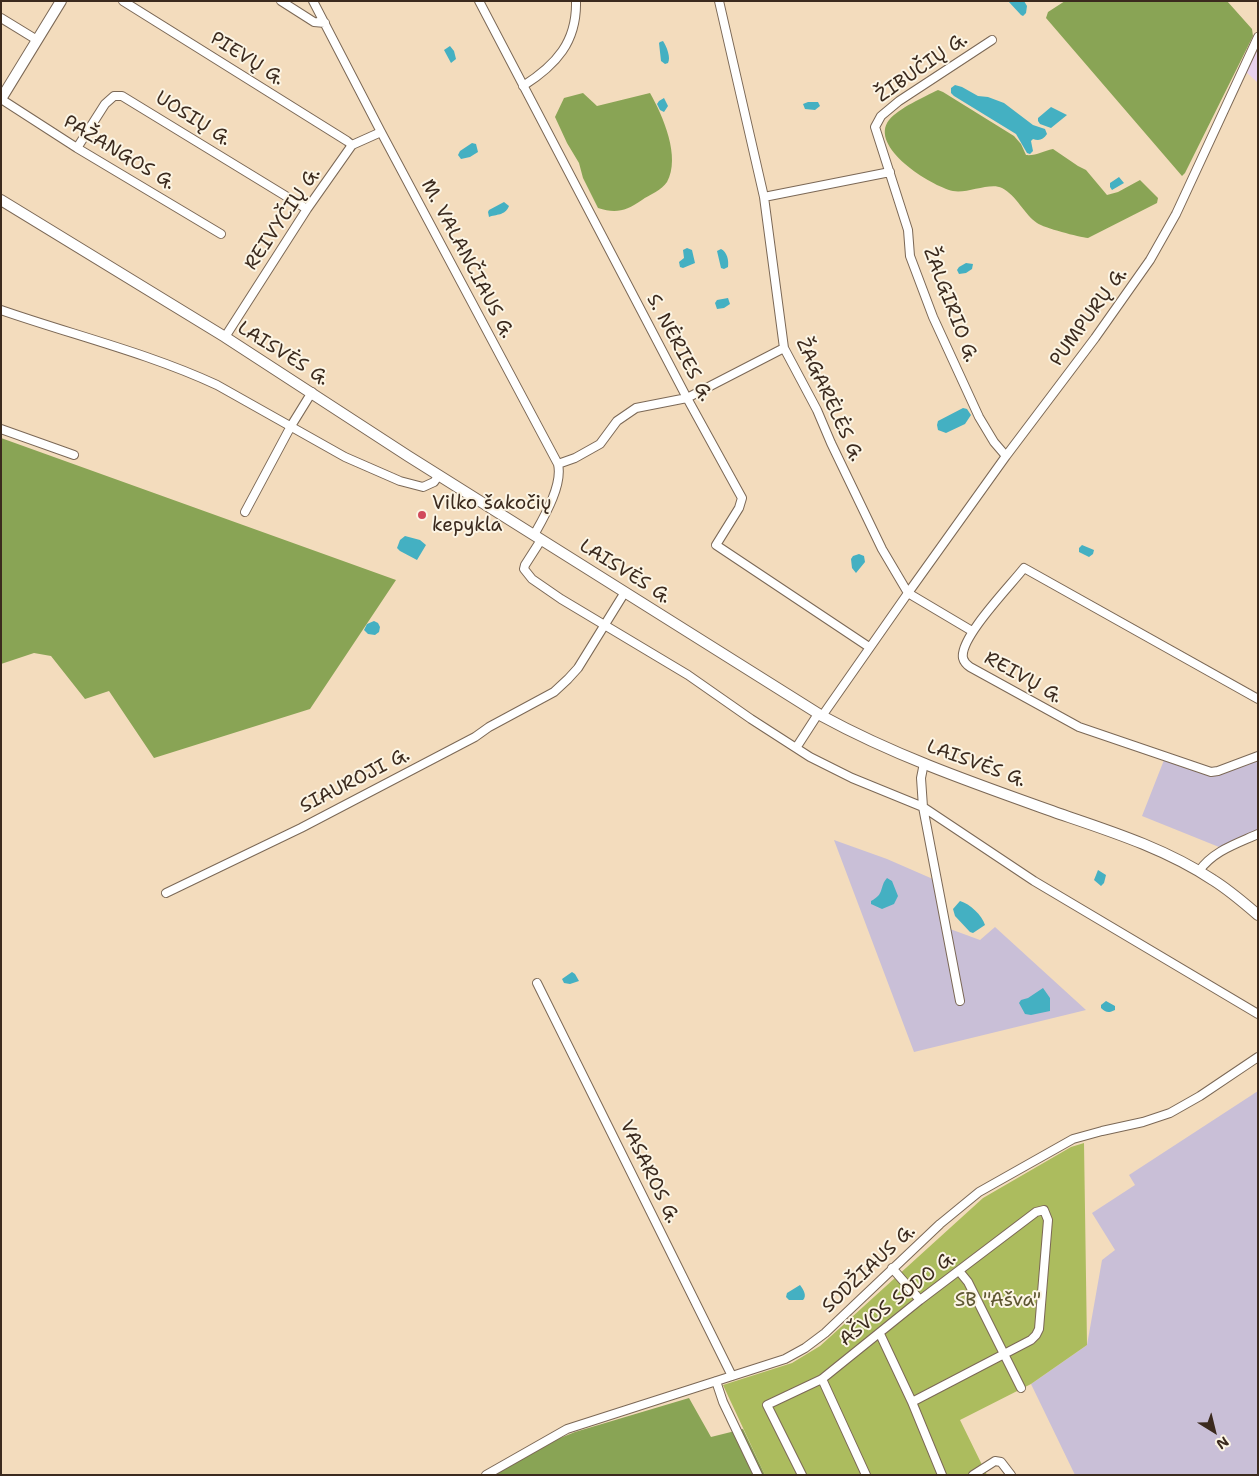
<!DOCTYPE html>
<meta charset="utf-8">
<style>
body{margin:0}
#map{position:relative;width:1259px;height:1476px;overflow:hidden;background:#f3dcbd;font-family:"Shantell Sans",sans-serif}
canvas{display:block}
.frame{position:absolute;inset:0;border:2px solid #3b2a1e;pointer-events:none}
.north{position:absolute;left:1189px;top:1406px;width:50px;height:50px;-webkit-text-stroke:4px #fcf5e5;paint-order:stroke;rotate:144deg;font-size:14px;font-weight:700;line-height:20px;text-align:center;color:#3b2a1e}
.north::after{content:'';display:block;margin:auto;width:18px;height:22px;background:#3b2a1e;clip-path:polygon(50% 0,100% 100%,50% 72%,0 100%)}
</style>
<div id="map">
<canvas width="1259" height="1476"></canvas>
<div class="frame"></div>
<div class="north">N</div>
</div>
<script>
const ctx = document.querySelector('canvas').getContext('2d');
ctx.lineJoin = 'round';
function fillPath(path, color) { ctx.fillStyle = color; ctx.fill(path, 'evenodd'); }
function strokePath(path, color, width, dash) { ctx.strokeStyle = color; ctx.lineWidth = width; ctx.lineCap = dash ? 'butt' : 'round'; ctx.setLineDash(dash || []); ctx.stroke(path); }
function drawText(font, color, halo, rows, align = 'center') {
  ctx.font = font + ' "Shantell Sans",sans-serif'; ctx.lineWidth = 4; ctx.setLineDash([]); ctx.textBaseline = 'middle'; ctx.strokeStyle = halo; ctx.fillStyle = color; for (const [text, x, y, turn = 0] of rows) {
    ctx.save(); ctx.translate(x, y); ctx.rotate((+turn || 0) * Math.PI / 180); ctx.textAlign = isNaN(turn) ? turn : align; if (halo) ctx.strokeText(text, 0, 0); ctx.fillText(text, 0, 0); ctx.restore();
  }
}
fillPath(new Path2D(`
 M 1258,46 L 1258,83 L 1245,71 Z`), '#e9d2ed');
fillPath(new Path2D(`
 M 1258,759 L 1258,830 L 1219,847 L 1142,816 L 1164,760 L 1217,775 Z
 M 834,840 L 887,859 L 942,883 L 950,929 L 980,940 L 995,927 L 1086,1010 L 914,1052 Z
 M 1258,1091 L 1258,1475 L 1075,1475 L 1031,1384 L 1087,1345 L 1102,1260 L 1115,1250 L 1092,1213 L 1135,1185 L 1129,1175 Z`), '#c9bfd7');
fillPath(new Path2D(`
 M 1084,1143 L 1087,1345 L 1031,1384 L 960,1420 L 987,1475 L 765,1475 L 723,1385 L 792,1363 L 820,1346 L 983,1198 L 1071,1147 Z`), '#acbc5e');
fillPath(new Path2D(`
 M 1065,1 L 1227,1 L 1252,29 L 1253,36 L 1185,173 L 1182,176 L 1046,18 L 1048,12 Z
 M 938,90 L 943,92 L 1014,136 L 1021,144 L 1026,155 C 1036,156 1043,151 1053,149 L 1078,166 L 1086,170 L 1107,195 L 1118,192 L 1140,180 L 1158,198 L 1157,203 L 1088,238 C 1079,237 1044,228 1037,223 C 1025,215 1016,195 1002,188 C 990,182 967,194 953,191 C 931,186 868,147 889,120 C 899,108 924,97 938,90 Z
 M 583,93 L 597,106 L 650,93 C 663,116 681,157 667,182 C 662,190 649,195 642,200 C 626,211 616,214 598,208 L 583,178 L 579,163 L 567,143 L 555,117 L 564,98 Z
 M 1,438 L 396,580 L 310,709 L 154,758 L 109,691 L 85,699 L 51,656 L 34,653 L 1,664 Z
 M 689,1398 L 711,1437 L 743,1429 L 765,1475 L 493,1475 L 553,1441 L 575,1432 Z`), '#89a455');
fillPath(new Path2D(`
 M 1008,1 L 1024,1 L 1027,6 L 1026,13 L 1023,16 L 1021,15 Z
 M 663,41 C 667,47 671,58 668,63 L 665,64 L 661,61 L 659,43 L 660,42 Z
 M 450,46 L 454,51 L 456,59 L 451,63 L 444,50 Z
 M 955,85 L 962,87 L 978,96 L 988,97 L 1004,103 L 1033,125 L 1045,129 L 1047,134 C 1043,140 1039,141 1033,139 L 1031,141 L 1033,151 L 1030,154 L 1027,153 L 1016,134 L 954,96 L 951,93 L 951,88 Z
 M 664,98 L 668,106 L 664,112 L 660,110 L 657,104 L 659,101 Z
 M 808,102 L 818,102 L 820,106 L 815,110 L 805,109 L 803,104 Z
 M 1051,107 L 1067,115 L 1051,128 L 1040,124 L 1038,121 L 1038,118 Z
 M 472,143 L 476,144 L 478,152 L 470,157 L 461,159 L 458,155 L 460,151 Z
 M 1119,177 L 1124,183 L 1112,190 L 1110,187 L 1110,183 Z
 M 504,202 L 509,206 C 505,216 496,214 489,217 L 488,212 L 489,210 Z
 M 687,248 L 692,250 L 695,263 L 683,268 L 680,267 L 679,262 L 684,258 L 683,250 Z
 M 721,249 C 727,252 729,260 728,267 L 724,269 L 721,268 L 717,251 Z
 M 966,263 L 973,264 L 972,269 L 966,273 L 959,274 L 957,270 L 959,267 Z
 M 728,298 L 730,304 L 724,308 L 717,309 L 715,303 L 717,300 Z
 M 963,408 L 967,409 L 971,415 L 965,424 L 946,433 L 938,430 L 937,425 L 938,421 Z
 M 405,536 L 420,540 L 426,545 L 417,560 L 400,551 L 397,548 L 400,540 Z
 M 1082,545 L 1094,550 L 1093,554 L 1089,557 L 1079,552 L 1079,548 Z
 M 859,554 L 864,556 L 865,562 L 856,573 L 852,568 L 851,559 L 853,556 Z
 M 374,621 L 378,623 L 380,627 L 379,632 L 375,635 L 368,634 L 364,630 L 367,624 Z
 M 1098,870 L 1106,875 L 1104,883 L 1101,886 L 1094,880 Z
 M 887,878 L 892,881 L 898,896 L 894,904 L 882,909 L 871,904 L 871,901 C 885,894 879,887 887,878 Z
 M 960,901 C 970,904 982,915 985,925 L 973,933 L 970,932 L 955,916 L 953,909 Z
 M 572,972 L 575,974 L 579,981 L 570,984 L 564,983 L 562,979 Z
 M 1043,988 L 1050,998 L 1050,1011 L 1031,1015 L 1025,1014 L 1019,1003 L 1021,1000 L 1028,998 Z
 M 1106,1001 L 1115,1006 L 1115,1010 C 1109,1013 1106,1013 1101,1008 L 1101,1005 Z
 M 800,1285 C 804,1290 807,1296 803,1300 L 789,1300 L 786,1297 L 787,1293 Z`), '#44b0c2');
const minor = new Path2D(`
 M 123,1 L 347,141 L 352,145
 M 281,1 L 314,22 L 325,23
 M 313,1 L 381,132 L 558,464 C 563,485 544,517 534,535
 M 479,1 L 687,398 L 742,498 L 739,508 L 716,545 L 869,647
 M 719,1 L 764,197 L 784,348 L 817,410 L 831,443 L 882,549 L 908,593 L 822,716
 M 1,18 L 37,40
 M 992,40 L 899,101 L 881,116 L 875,127 L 908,230 L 910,256 L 933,317 L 979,417 L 994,442 L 1006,456
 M 523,86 C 556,65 577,42 576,1
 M 1,99 L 77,148 L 221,234
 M 77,148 L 105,104 L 114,96 L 122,96 L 307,209
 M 764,197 L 890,172
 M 1,310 C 73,335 148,353 217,385 L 345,457 L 400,481 L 423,487 L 434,482 L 439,475
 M 225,337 L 307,209 L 352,145 L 381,132
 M 1,429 L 74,455
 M 558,464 L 575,458 L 600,444 L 617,421 L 636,408 L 687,398 L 784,348
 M 245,512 L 291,426 L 312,392
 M 541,540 L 525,565 L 524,569 L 532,579 L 561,599 L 688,675 L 751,719 L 810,757 L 852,778 L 923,807 L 1034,881 L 1258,1014
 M 972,631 L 908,593 L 1006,456 L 1095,338 L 1150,260 L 1176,214 L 1258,37
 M 1258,699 L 1024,568 C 1011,585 959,638 963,658 C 964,662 967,665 970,667 L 1079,727 L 1211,772 L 1218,771 L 1258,756
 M 796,748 L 818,714
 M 924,763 L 921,778 L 923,807 L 960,1001
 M 1199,871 C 1213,851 1236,844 1258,834
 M 166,893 L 301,828 L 475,737 L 489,727 L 554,692 L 568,679 L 578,668 L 625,592
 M 537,983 L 732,1376
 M 892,1268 L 920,1300
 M 959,1271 L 968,1282 L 1021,1388
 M 880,1334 L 912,1402 L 942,1475
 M 822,1379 L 866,1475
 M 716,1381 L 723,1402 L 758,1475
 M 486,1475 L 567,1429 L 785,1359 L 805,1348 L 825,1333 L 940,1224 L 979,1192 L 1073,1139 L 1102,1131 L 1143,1122 L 1170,1113 L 1200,1096 L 1258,1057
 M 802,1475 L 767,1405 L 822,1379 L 920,1300 L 1036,1212 L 1044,1210 L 1048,1220 L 1039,1329 L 1036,1335 L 1031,1340 L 912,1402
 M 973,1475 L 995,1461 L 1001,1462 L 1011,1475`);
const major = new Path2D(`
 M 1,99 L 61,1
 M 1,200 L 225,337 L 408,456 L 822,716 C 897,757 979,785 1060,814 C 1113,832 1166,849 1213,880 C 1229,890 1243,902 1258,915`);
strokePath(minor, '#7b6856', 10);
strokePath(major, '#7b6856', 12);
strokePath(minor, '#fff', 8);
strokePath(major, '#fff', 10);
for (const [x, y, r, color] of [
 [422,515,5,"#d1495b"]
]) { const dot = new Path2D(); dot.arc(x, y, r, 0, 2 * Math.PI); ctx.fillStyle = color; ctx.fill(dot); strokePath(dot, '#fcf5e5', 2); }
drawText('19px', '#3b2a1e', '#fcf5e5', [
 ["PIEVŲ G.",247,59,32],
 ["ŽIBUČIŲ G.",922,68,-35],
 ["UOSIŲ G.",193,119,32],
 ["PAŽANGOS G.",119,153,31],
 ["REIVYČIŲ G.",283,219,-56],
 ["M. VALANČIAUS G.",467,259,62],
 ["ŽALGIRIO G.",950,305,69],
 ["PUMPURŲ G.",1089,317,-54],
 ["S. NĖRIES G.",679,348,62],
 ["LAISVĖS G.",283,354,32],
 ["ŽAGARĖLĖS G.",829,400,65],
 ["LAISVĖS G.",625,572,32],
 ["REIVŲ G.",1023,678,29],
 ["LAISVĖS G.",976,764,20],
 ["SIAUROJI G.",355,781,-27],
 ["VASAROS G.",649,1172,64],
 ["SODŽIAUS G.",869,1269,-43],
 ["AŠVOS SODO G.",898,1299,-38]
]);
drawText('19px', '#3b2a1e', '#fcf5e5', [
 ["Vilko šakočių",432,504],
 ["kepykla",432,526]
], 'left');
drawText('19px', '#5d5631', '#fcf5e5', [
 ["SB \"Ašva\"",998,1301]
]);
</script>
